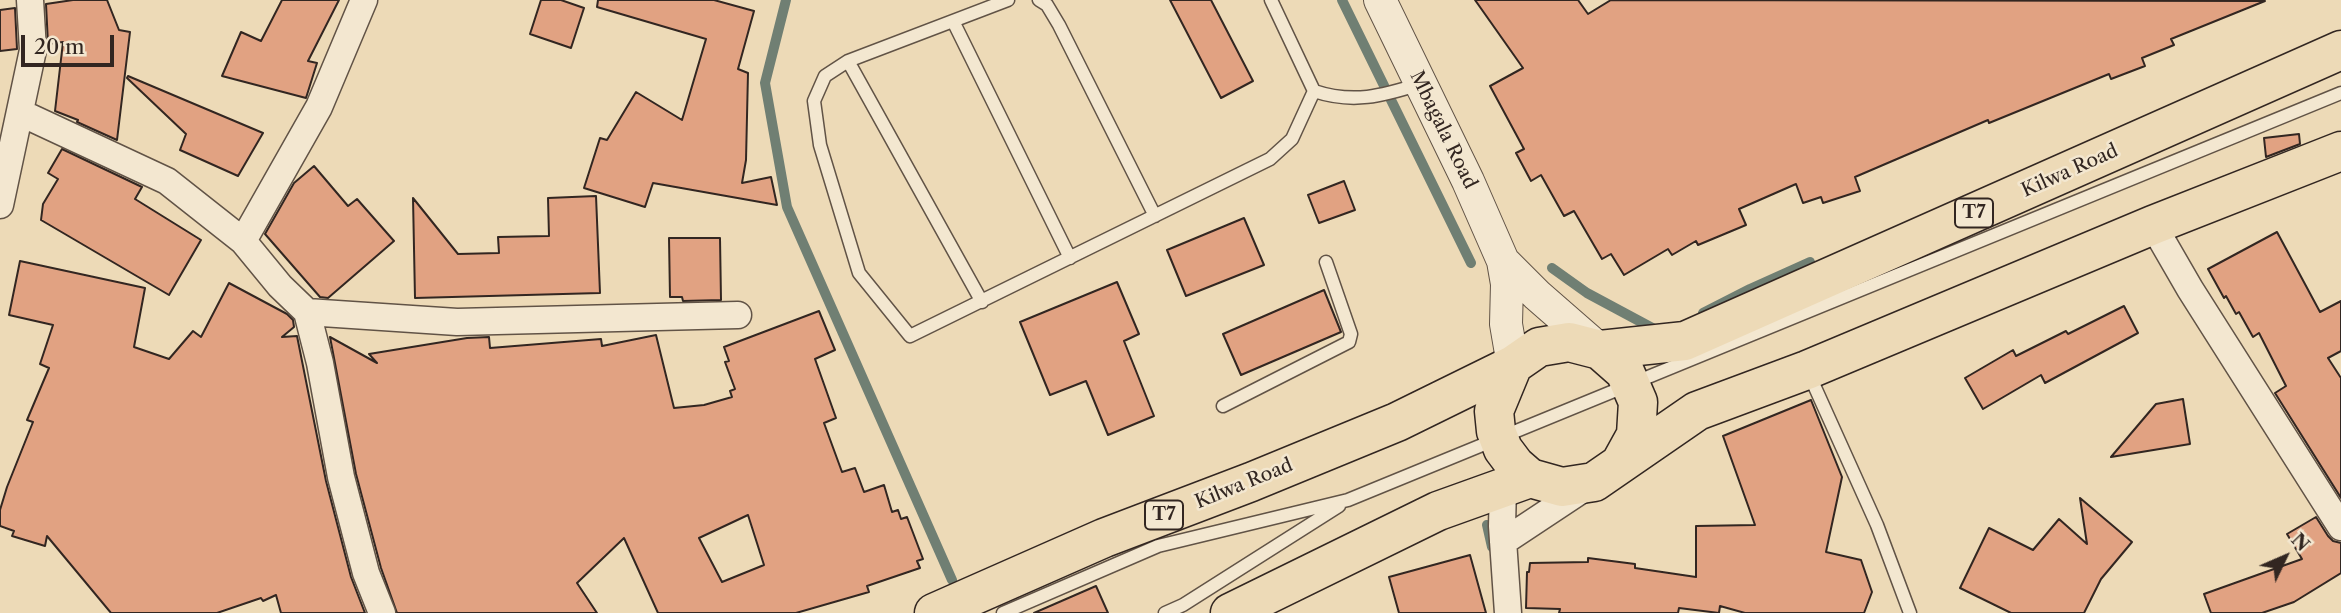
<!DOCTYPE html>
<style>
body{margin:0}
#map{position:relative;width:2341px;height:613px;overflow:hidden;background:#eddab7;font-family:"Libre Caslon Text",serif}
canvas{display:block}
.north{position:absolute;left:2250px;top:522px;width:70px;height:70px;-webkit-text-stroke:5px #f3e7d0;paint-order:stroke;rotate:46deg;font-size:19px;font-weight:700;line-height:28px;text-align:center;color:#322621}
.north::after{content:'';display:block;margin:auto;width:24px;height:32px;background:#322621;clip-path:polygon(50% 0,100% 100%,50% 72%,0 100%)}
.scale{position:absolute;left:21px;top:35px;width:93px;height:32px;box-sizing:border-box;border:4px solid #322621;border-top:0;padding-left:9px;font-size:21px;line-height:24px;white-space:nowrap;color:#322621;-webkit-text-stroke:5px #f3e7d0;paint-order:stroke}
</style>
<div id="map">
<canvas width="2341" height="613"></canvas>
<div class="north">N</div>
<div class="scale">20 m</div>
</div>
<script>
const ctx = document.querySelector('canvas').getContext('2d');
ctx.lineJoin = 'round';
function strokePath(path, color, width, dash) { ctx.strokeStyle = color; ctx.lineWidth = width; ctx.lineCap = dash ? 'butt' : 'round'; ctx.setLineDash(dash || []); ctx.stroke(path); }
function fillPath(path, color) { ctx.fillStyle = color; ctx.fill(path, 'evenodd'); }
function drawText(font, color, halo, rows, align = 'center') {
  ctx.font = font + ' "Libre Caslon Text",serif'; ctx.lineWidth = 5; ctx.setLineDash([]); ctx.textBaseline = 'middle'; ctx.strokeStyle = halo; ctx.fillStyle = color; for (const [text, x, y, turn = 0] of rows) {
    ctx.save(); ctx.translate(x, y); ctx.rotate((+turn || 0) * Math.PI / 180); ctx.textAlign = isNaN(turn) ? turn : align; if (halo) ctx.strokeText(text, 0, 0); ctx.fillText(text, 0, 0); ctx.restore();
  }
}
strokePath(new Path2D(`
 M 786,0 L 765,83 L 787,207 L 952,580
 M 1342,0 L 1471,263
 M 1552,268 L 1587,293 L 1656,330 L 1659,329
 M 1703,313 L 1750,289 L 1810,262
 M 1487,525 L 1492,547`), '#707f73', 10);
const building = new Path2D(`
 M 73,0 L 107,0 L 119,30 L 130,32 L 117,140 L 77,122 L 78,120 L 55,111 L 63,42 L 48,44 L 46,4 Z
 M 282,0 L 339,0 L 308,61 L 317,63 L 306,98 L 222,76 L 241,32 L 261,41 Z
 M 541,0 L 561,0 L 584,8 L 571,48 L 530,34 Z
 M 598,0 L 714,0 L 754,11 L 738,69 L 748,73 L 746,160 L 742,183 L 771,177 L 777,205 L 653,183 L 645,207 L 584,188 L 600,138 L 607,140 L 636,92 L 682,120 L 706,39 L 597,7 Z
 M 1170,0 L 1211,0 L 1253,81 L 1221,98 Z
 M 1475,0 L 1578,0 L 1588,14 L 1611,0 L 2265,1 L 2171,39 L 2174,45 L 2142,58 L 2145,66 L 2111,79 L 2109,74 L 1989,123 L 1988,120 L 1855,177 L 1860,191 L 1823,203 L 1821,197 L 1803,203 L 1796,184 L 1739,209 L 1746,225 L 1698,245 L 1696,241 L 1672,255 L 1668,249 L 1624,275 L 1611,254 L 1602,259 L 1574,211 L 1564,216 L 1541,175 L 1531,181 L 1516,153 L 1524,149 L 1490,86 L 1523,68 Z
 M 15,8 L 17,49 L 0,51 L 0,10 Z
 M 128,76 L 263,133 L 238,176 L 180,150 L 186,134 L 127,78 Z
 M 2299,134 L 2300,144 L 2266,157 L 2264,138 Z
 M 62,149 L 142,187 L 135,199 L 201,240 L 169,295 L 41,220 L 43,204 L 58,179 L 48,173 Z
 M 314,166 L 348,206 L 357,199 L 394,241 L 328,298 L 320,297 L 265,234 L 294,183 Z
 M 1344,181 L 1355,210 L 1319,223 L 1308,195 Z
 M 596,196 L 600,293 L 415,298 L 413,198 L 458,254 L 499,253 L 498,237 L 549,236 L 548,198 Z
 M 1244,218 L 1264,265 L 1186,296 L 1167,250 Z
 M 2277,232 L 2320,312 L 2341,301 L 2341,351 L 2328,358 L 2341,378 L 2341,498 L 2275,393 L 2286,386 L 2259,333 L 2253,337 L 2239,312 L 2236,314 L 2226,296 L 2224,298 L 2208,269 Z
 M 669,238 L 720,238 L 721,300 L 683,301 L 682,297 L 670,297 Z
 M 20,261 L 145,288 L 134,347 L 169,359 L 193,331 L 201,337 L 229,283 L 287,314 L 293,320 L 294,327 L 282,337 L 297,336 L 326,481 L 351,577 L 365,613 L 281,613 L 276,595 L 263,601 L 261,598 L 217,613 L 111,613 L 47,536 L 45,546 L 12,536 L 14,531 L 0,526 L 0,510 L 7,487 L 33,422 L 27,420 L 49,368 L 40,364 L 53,325 L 9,315 Z
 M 1117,282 L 1139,334 L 1124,341 L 1154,416 L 1108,435 L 1086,381 L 1050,395 L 1020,322 Z
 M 1324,290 L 1341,332 L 1241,375 L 1223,334 Z
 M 2124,306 L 2138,333 L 2045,383 L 2041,375 L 1983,409 L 1965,378 L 2013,350 L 2016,356 L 2066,331 L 2068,334 Z
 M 819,311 L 835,350 L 815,359 L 836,418 L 824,423 L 842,472 L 855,468 L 864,492 L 884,485 L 892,512 L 898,510 L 901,519 L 907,517 L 923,559 L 917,561 L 920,568 L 867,586 L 869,592 L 796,613 L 658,613 L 624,538 L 577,583 L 597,613 L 397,613 L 381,568 L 356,474 L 330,337 L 377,363 L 369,354 L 467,338 L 489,337 L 490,348 L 601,339 L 602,346 L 656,335 L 674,408 L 704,405 L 732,397 L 730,391 L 735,389 L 725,362 L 729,361 L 724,347 ZM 748,515 L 764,565 L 722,582 L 699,538 Z
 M 2183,399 L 2190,444 L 2111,457 L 2156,404 Z
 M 1811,400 L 1842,477 L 1826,552 L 1861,560 L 1872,592 L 1864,613 L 1745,613 L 1720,606 L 1719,613 L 1679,608 L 1678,613 L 1559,613 L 1560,609 L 1526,608 L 1527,572 L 1529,572 L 1530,563 L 1588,562 L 1588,558 L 1635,564 L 1635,568 L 1696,577 L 1696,526 L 1755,525 L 1723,436 Z
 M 2080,498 L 2132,542 L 2101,579 L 2084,613 L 2011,613 L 1960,588 L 1989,528 L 2033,550 L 2059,519 L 2087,544 Z
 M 2316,517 L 2328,536 L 2333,541 L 2341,543 L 2341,573 L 2294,602 L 2262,613 L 2211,613 L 2204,594 L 2302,559 L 2287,534 Z
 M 1470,555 L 1486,613 L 1399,613 L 1389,577 Z
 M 1096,586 L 1108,613 L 1034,613 Z`);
fillPath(building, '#e1a282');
strokePath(building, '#322621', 2);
const service = new Path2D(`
 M 1008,0 L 848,61 L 825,76 L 814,101 L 820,145 L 859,273 L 910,336 L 1270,159 L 1292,139 L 1314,91
 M 1039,0 L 1047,5 L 1059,25 L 1155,216
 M 1271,0 L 1314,91 C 1353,104 1382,96 1420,84
 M 953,21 L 1070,258
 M 848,61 L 982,302
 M 1809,374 L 1877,525 L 1910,613
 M 1223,406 L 1349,342 L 1351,334 L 1326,262
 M 1003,613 L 1158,546 L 1348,500 L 2341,93
 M 1165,613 L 1183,605 L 1339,506`);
const minor = new Path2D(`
 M 21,113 L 167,181 L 243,241 L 280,286 L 307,312 L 320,363 L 341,477 L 366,573 L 382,613
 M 0,205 L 33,50 L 30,0
 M 2153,225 L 2190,289 L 2341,527
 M 243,241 L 319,107 L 364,0
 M 307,312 L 457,322 L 738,315
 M 1503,487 L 1502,526 L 1508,613
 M 1503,542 L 1586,487`);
const tertiary = new Path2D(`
 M 1380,0 L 1468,181 L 1503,261 L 1507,284 L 1506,324 L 1513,365
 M 1503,261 L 1537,295 L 1600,350`);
const trunk = new Path2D(`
 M 1600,350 L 1685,341 L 2341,50
 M 1513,365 L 1494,411 L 1496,431 L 1503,449 L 1515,465 L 1530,478 L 1562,487 L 1594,482 L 1697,411 L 1807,370 L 2153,225 L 2341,151
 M 934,613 L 1104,538 L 1251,482 L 1397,422 L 1513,365 L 1539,347 L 1569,342 L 1600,350 L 1625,372 L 1638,402 L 1636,435 L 1620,464
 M 1230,613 L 1438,511 L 1530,478`);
strokePath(service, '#615346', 15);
strokePath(minor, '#615346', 29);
strokePath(tertiary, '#615346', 34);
strokePath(trunk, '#322621', 41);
strokePath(service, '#f3e7d0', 12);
strokePath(minor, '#f3e7d0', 26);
strokePath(tertiary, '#f3e7d0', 32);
strokePath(trunk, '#eddab7', 38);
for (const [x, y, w] of [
 [1974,213,38],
 [1164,515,38]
]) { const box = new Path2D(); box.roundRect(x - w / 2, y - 14.5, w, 29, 5); ctx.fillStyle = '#f3e7d0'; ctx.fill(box); strokePath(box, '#322621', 2); }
drawText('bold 18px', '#322621', null, [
 ["T7",1974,213],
 ["T7",1164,515]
]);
drawText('19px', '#322621', '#f3e7d0', [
 ["Mbagala Road",1443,130,64],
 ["Kilwa Road",2070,171,-24],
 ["Kilwa Road",1244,484,-22]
]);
</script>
